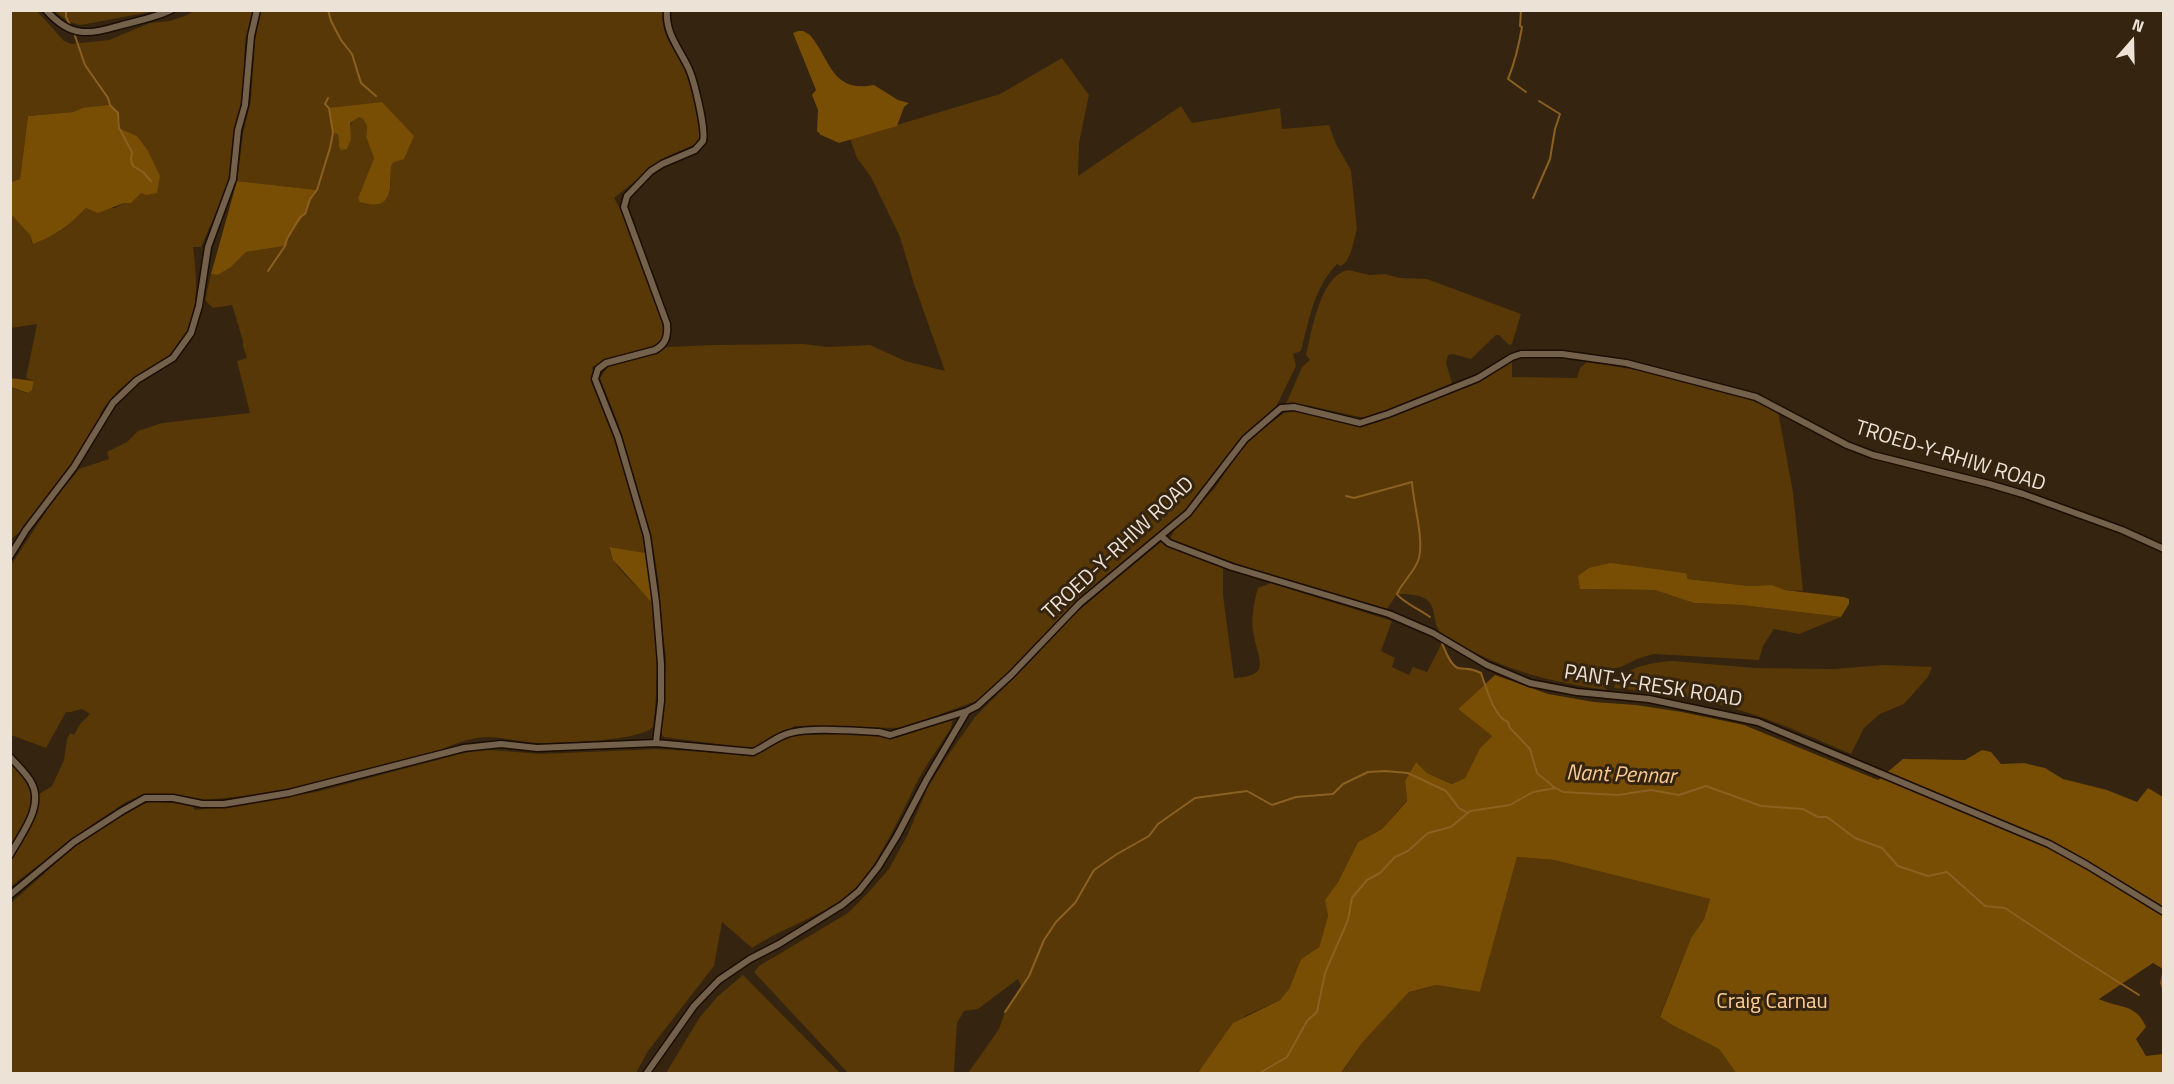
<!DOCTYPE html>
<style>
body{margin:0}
#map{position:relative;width:2174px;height:1084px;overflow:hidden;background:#342410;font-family:"Titillium Web",sans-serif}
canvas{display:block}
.frame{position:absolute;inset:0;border:12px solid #ede2d6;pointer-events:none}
.north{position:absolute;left:2102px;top:12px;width:60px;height:60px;-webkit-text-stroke:4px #342410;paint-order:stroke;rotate:20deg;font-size:16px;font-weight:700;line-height:24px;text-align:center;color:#ede2d6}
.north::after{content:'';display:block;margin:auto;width:21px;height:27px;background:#ede2d6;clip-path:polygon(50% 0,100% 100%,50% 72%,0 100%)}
</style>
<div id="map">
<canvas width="2174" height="1084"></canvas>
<div class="frame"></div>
<div class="north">N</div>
</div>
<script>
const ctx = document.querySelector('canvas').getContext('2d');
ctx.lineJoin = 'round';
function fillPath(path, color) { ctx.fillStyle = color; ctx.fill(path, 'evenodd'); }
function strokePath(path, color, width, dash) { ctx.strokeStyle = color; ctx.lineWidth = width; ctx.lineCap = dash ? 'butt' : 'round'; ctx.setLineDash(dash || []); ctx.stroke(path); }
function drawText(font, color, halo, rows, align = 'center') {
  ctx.font = font + ' "Titillium Web",sans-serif'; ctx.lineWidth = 6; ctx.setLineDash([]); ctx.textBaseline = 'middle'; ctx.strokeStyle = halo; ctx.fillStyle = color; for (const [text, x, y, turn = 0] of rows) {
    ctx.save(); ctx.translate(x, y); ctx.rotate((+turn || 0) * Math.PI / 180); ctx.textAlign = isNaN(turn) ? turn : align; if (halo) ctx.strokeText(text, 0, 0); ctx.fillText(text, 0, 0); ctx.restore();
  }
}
fillPath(new Path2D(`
 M 11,11 L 37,11 L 64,41 L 71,44 L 109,40 L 150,23 L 170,21 L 187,15 L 194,11 L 253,11 L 245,41 L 243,95 L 234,135 L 233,162 L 229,182 L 201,247 L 193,247 C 198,285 201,331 167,358 C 156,366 143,372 131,380 C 120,387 111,399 103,409 L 100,414 L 102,415 L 75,461 L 20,532 L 11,539 L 10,387 L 27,393 L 32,389 L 34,381 L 26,378 L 37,324 L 11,328 L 11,213 L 30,235 L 32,243 C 54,238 71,224 86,208 L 115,208 L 124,203 L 152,161 L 137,136 L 119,128 L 120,120 L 82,108 L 73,112 L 28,116 L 20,179 L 11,182 Z
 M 54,11 L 155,11 L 81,25 L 69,22 Z
 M 261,11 L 663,11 C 660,41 679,50 687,75 C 694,95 696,116 701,135 L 698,143 L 666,157 L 614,198 C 628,221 666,313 664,338 L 659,344 L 592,367 L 596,385 L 614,431 L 645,537 L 646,553 L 609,548 C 613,569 638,585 651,602 C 661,615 657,708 653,727 C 640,741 563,743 541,743 C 523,743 505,737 486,737 C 469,738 454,744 438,751 L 272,793 L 205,800 L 184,796 L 159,794 L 140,796 L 126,802 L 93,824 L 11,886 C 11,879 9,870 11,863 C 16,839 41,822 39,794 L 52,786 L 64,760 L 67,739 L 70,733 L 74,735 L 80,724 L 90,714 L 82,709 L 71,712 L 66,712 L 46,748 L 11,735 L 11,565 L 51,504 L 79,469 L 109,459 L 107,452 L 127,442 L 138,431 L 162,423 L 250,413 L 237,361 L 247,358 L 243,346 L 243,341 L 232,305 L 213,308 L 205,300 L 211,274 L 218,275 L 231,267 L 246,252 L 285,246 C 288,232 299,224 305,213 C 310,205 311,198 316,190 L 237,181 L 243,134 L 251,100 L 255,40 ZM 382,102 L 394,162 L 391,166 L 391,185 L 358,198 L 374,158 L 366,137 L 367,126 L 363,119 L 359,117 L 354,119 L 339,146 L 338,134 L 333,132 L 333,126 Z
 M 1062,58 L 1089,95 L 1079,143 L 1078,176 L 1181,106 L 1192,123 L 1280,108 L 1282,129 L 1329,125 L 1336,144 L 1351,170 L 1357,229 L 1351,252 L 1346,262 L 1341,266 L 1337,264 C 1314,288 1309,320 1301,351 L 1293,354 L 1296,366 L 1274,411 L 1242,437 L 1203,492 L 1184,512 L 1078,603 L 984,698 L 903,728 L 795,726 L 754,749 L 664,737 L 661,734 L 666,657 L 662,627 L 659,585 L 654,552 L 645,515 L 619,426 L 600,378 L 608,367 L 668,347 L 715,345 L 804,344 L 827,347 L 870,345 L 905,361 L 945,371 L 914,284 L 900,237 L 871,177 L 857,158 L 850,139 L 1000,94 Z
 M 1349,270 L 1369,275 L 1385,274 L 1400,278 L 1427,279 L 1521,314 L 1512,344 L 1509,345 L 1499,335 L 1496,335 L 1471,359 L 1453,354 L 1448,355 L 1446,363 L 1452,383 L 1385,411 L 1364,418 L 1306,405 L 1286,404 L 1302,367 L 1310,360 L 1306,355 C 1312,332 1320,274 1349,270 Z
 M 1512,361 L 1512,377 L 1577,378 L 1580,368 L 1587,362 C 1651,371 1718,385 1778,411 L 1793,492 L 1803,591 L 1785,590 L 1772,585 L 1749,586 L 1688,579 L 1686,573 L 1644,568 L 1580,589 L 1655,590 L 1694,603 L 1741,605 L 1841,617 L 1799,634 L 1774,629 L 1763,646 L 1759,660 L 1654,654 L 1637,659 L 1621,667 L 1602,671 L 1606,690 C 1555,682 1516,674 1470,650 C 1462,646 1451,643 1445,637 C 1424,621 1450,593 1397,594 L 1387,609 L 1251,569 L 1170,539 L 1174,531 L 1215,488 L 1236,456 L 1252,437 L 1284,413 L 1296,411 L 1360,427 L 1378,422 L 1464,388 Z
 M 1161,542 L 1223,567 L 1223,595 L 1234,678 C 1274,676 1257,659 1253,631 C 1251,619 1254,601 1258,588 L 1271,583 L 1392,621 L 1381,651 L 1395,658 L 1392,667 L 1409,675 L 1413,667 L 1427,672 L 1442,643 C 1445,650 1450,665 1458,668 C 1467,670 1469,667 1481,673 L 1485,684 L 1458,709 L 1492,736 L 1480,748 L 1465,778 L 1453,784 L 1427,773 L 1416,762 L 1405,781 L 1407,800 L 1382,829 L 1358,842 L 1338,882 L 1326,899 L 1328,916 L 1319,947 L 1301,959 L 1289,989 L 1280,1000 L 1245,1016 L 1197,1073 L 968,1073 L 999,1029 L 1005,1012 L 1021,986 L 1018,979 L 978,1009 L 964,1011 L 957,1023 L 954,1073 L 848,1073 L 754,972 L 759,966 L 848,913 L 866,895 L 889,869 L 907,836 L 928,787 L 946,758 L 975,717 L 1031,661 L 1066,621 Z
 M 1673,661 L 1755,668 L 1833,669 L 1884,665 L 1932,667 L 1928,677 L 1904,704 L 1880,714 L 1864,728 L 1851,754 C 1818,740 1785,725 1752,714 C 1707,699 1661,693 1614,688 L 1617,678 C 1635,666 1651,662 1673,661 Z
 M 953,718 L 951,728 C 939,747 925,766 915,786 C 900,816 876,870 852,892 C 823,916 784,927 752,948 L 722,922 L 714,966 L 648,1051 L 636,1073 L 11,1073 L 10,904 L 74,847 L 137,806 L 152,801 L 192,805 L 195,810 L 260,802 L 316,792 L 479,749 L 541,754 L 656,749 L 755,755 L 790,735 L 878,734 L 896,738 Z
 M 11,763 C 17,770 27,779 31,789 C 37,807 18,831 11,846 Z
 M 1517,857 L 1554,860 L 1710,899 L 1704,919 L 1691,938 L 1660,1016 L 1674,1026 L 1719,1049 L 1736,1073 L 1341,1074 L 1362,1043 L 1409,992 L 1436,985 L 1480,992 Z
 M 743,975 L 840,1073 L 666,1073 L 700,1017 L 718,996 Z`), '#573806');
fillPath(new Path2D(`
 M 798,31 L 803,31 L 810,35 C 831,60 831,93 874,85 L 898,100 L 909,103 L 904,107 L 897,126 L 839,143 L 821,135 L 817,131 L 818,110 L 812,95 L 816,90 L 793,33 Z
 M 382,102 L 414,136 L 404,159 L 394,162 L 391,166 C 390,190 393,212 360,202 L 358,198 L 374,158 L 366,137 L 367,126 L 363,119 L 359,117 L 350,123 L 351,139 L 347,149 L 341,150 L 339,146 L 338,134 L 333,133 L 329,108 Z
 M 110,105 L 118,113 L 119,128 L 137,136 L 148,151 L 160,176 L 157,193 L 146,195 L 141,193 L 131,203 L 124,203 L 98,213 L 86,208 C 70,225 55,236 33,244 L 30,235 L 10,213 L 11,182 L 20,179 L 28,116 L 73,112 L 82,108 Z
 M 237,181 L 317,190 C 311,197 310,205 306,212 C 299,224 288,232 285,246 L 246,252 L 231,267 L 218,275 L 211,274 Z
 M 10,378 L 34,381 L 32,390 L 28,393 L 11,387 Z
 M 609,547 L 646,553 L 653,604 L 613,560 Z
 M 1610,563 L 1686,573 L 1688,579 L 1749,586 L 1772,585 L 1785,590 L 1844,597 L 1849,599 L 1849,604 L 1841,617 L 1741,605 L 1694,603 L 1655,590 L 1580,589 L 1578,576 L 1589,568 Z
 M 1495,675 L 1548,694 L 1594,702 L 1636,705 L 1682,712 L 1744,725 L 1878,780 L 1903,759 L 1965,760 L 1982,750 L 1991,752 L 2001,764 L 2024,763 L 2045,768 L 2063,779 L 2107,790 L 2137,802 L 2148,788 L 2163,797 L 2163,992 L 2160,983 L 2163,969 L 2153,963 L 2099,999 C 2120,1009 2136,1003 2146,1027 L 2136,1039 L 2146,1056 L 2163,1054 L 2163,1073 L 1736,1073 L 1719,1049 L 1674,1026 L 1660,1017 L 1691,938 L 1704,919 L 1710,899 L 1554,860 L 1517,857 L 1480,992 L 1436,985 L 1409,992 L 1362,1043 L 1341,1073 L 1197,1074 L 1233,1023 L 1280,1000 L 1289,989 L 1301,959 L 1319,947 L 1328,916 L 1325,900 L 1338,882 L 1358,842 L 1382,829 L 1407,801 L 1405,781 L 1416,762 L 1427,773 L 1452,784 L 1465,778 L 1480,748 L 1492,736 L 1458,709 Z`), '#784d04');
strokePath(new Path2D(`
 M 66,10 L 66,17 L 71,27
 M 328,10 L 331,21 L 341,40 L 352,54 L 361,83 L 376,96
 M 1521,10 L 1520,26 L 1522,27 C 1519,45 1515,62 1508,79 L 1526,92
 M 74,33 L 85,65 L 108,98 L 110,105 L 118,113 L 119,128 L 132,152 L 131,159 L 133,166 L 143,172 L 151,181
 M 1533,198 L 1550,159 L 1555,129 L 1560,114 L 1539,101
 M 268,271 L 285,246 L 287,239 L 300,217 L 305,214 L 310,199 L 317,190 L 330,148 L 333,133 L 329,108 L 325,104 L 328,98
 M 1346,496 L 1354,498 L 1412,482 C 1413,502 1424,538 1419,558 C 1415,572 1402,582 1397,594 C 1401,601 1422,611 1430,617
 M 1442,643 C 1445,650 1450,665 1458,668 C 1467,670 1469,667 1481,673 C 1486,687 1494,717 1508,722 L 1510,728 L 1530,749 L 1537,773 L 1554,787
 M 1005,1012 L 1029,976 L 1044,940 L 1056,922 L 1075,903 L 1094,870 L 1117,854 L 1149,836 L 1158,824 L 1195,798 L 1247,791 L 1272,805 L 1296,797 L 1333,794 L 1343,784 L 1368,772 L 1385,771 L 1408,773 L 1446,791 L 1459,808 L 1468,813
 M 1258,1074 L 1287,1057 L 1307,1021 L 1317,1012 L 1325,973 L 1348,920 L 1352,898 L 1367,880 L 1380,873 L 1395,857 L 1408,851 L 1428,833 L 1451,827 L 1470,811 L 1510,805 L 1533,792 L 1556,788 L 1563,792 L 1618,795 L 1651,790 L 1679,795 L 1706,786 L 1761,806 L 1803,809 L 1818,817 L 1827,817 L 1855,838 L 1882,848 L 1898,866 L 1928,876 L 1947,872 L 1985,906 L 2005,908 L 2082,959 L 2139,995`), '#8c6021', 2);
const street = new Path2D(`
 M 46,10 C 73,41 92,33 126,24 C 141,20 157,17 171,10
 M 1161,536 L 1169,543 L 1232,567 L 1389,614 L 1433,633 L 1487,665 L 1530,683 L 1577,692 L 1649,699 L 1758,722 L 2049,844 L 2087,865 L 2164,912
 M 10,556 L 26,530 L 74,467 L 113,403 L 137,380 L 173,358 L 191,333 L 199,306 L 208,247 L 233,179 L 238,130 L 245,105 L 251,36 L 257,10
 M 656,743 L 661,701 L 661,664 L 656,602 L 647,536 L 618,437 L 595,379 L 598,369 L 606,363 L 655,350 C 666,344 668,336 667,324 L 624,207 L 627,196 L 651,171 L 662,164 L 695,150 L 703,141 C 706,129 694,79 688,67 C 679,48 665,33 667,10
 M 10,757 C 17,765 26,773 31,782 C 45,806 21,834 10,855
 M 10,895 L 74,842 L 122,811 L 145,798 L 173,798 L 202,804 L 224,804 L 289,793 L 464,748 L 501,744 L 537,748 L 656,743 L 753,752 C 765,747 777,736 790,733 C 811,727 855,731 879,732 L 890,735 L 967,711
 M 646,1074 L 694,1006 L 719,980 L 750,959 L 779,944 L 842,905 L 859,891 L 878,867 L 897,836 L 927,779 L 967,711 L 977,706 L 1011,675 L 1080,603 L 1188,513 L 1245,439 L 1281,408 L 1294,407 L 1360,423 L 1388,414 L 1478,378 L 1512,357 L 1521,354 L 1562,354 L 1626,363 L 1756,397 L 1847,445 L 1873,455 L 1989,484 L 2023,494 L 2122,530 L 2164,549`);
strokePath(street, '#1b0d00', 9);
strokePath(street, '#74614b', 6);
drawText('21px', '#ede2d6', '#342410', [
 ["TROED-Y-RHIW ROAD",1950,457,17],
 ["TROED-Y-RHIW ROAD",1119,549,-43],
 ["PANT-Y-RESK ROAD",1653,687,9]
]);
drawText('21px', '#ffd097', '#342410', [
 ["Craig Carnau",1772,1003]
]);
drawText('italic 22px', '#f9ca91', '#342410', [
 ["Nant Pennar",1621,776,2]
]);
</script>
